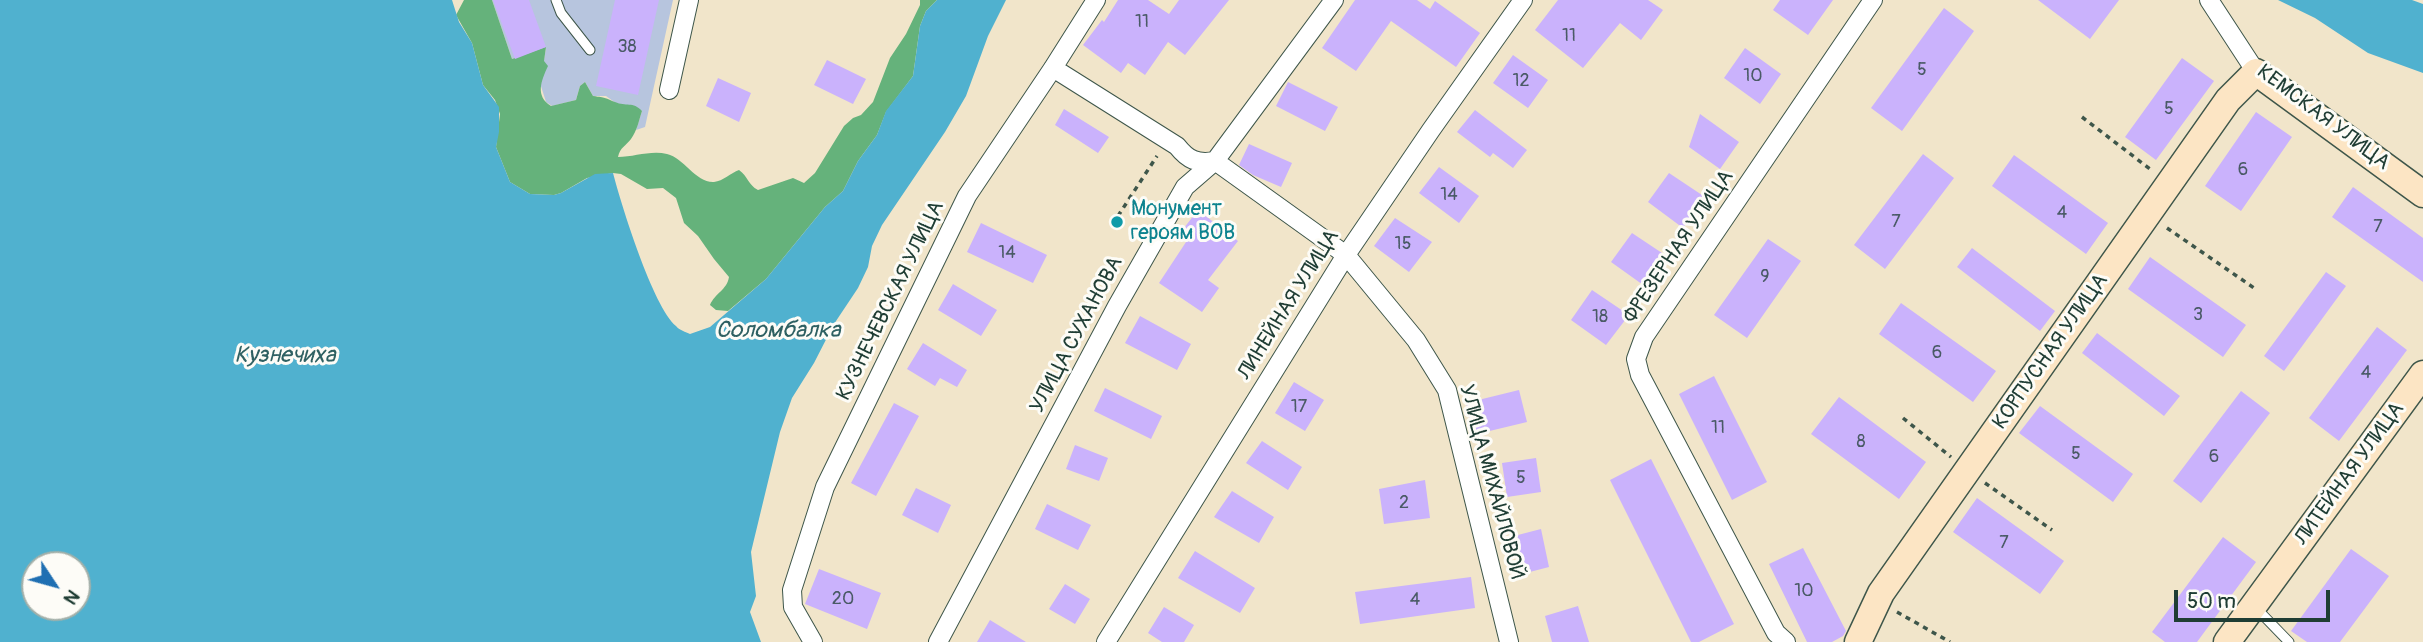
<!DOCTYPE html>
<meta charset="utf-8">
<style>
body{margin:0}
#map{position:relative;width:2423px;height:642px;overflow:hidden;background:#f1e5ca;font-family:Pangolin,sans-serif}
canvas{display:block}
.north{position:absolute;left:21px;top:551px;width:70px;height:70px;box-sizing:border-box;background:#fdfcf7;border:2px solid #a4b0a9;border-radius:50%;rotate:126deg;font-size:19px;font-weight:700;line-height:28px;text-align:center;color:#1f3d34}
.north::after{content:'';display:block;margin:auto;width:24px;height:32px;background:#1f6fb2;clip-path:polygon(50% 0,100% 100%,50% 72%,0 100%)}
.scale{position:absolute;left:2174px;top:590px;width:156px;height:32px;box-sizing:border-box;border:4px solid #1f3d34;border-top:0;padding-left:9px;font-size:21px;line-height:24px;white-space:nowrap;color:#1f3d34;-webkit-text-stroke:5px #fdfcf7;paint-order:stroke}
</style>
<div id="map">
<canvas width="2423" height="642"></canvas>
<div class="north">N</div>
<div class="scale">50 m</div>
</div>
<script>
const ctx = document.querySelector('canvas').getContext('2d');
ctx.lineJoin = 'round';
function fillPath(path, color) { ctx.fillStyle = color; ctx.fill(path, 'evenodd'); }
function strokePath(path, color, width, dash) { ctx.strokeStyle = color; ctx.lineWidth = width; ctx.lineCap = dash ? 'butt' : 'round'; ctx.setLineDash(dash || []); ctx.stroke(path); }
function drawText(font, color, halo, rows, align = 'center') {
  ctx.font = font + ' Pangolin,sans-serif'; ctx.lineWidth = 6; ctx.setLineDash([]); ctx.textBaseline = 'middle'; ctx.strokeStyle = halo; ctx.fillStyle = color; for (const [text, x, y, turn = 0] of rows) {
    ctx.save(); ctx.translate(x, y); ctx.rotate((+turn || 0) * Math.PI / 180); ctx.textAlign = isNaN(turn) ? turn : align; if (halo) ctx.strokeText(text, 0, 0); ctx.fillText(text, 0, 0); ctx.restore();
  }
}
fillPath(new Path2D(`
 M 492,0 L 673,0 L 645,127 L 636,130 L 642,111 L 617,104 L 606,96 L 593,96 L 585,82 L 580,86 L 576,100 L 552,106 L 546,102 L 540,83 L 546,48 L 512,59 Z`), '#b7c5de');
fillPath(new Path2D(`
 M 464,0 L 492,0 L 512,59 L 546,47 L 544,61 L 548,66 C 541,81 535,96 551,106 L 576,100 L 580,86 L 585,82 L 593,96 C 607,98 603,97 615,102 C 626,107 633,101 642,111 C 639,120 637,131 631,139 C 626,146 620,147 618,157 C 634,157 651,150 667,154 C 684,158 696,183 714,182 C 723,181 731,173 739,170 C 748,176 748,185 758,190 L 793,178 L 804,183 L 815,173 L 844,126 L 853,118 L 861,115 L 873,102 L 890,58 L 906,34 L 920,5 L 920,0 L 937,0 L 926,11 L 920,26 L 913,76 L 886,112 L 877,135 L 858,161 L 843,191 L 825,207 L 766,279 L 728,311 L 716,310 L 710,305 C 715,293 727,290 729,277 L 714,259 L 698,236 L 684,223 L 676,198 L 663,188 L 647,189 L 621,174 L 613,173 L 587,178 L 561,193 L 554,195 L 530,194 L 510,182 L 496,147 L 500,114 L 495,100 L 483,85 L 472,43 L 456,15 Z`), '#65b27b');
fillPath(new Path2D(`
 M 0,0 L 452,0 L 459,22 L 472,43 L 483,85 L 499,107 L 499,132 L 496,147 L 510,182 L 530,194 L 554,195 L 561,193 L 595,174 L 613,173 C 621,204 653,307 676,326 C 679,330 686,332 690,334 L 710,327 L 766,279 L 825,207 L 843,191 L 858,161 L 877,135 L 886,111 L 913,76 L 920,26 L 926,11 L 937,0 L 1006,0 L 988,36 L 966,96 L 945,132 L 882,225 L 872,246 L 868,267 L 858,288 L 834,324 L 814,363 L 792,398 L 780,432 L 751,552 L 756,596 L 750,612 L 761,642 L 0,642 ZM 35,565 L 77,565 L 77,607 L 35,607 Z
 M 2278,0 L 2412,0 L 2423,4 L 2423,73 L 2368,53 L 2315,18 Z`), '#50b1cf');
fillPath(new Path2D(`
 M 493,0 L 529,0 L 546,47 L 515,59 Z
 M 615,0 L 659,0 L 638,95 L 596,86 Z
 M 1118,0 L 1148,0 L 1169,14 L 1179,0 L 1229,0 L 1185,55 L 1168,42 L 1145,75 L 1128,63 L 1121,73 L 1083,45 L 1102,20 L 1104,22 Z
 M 1355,0 L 1417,0 L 1430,9 L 1435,1 L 1480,33 L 1456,67 L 1391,21 L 1356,71 L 1322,48 Z
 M 1558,0 L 1648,0 L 1663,10 L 1641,40 L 1620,23 L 1583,68 L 1535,30 Z
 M 1780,0 L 1833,0 L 1808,35 L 1773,10 Z
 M 2038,0 L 2119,0 L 2090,39 Z
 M 1944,8 L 1974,31 L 1902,131 L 1871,108 Z
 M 1745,48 L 1781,74 L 1760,104 L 1724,78 Z
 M 1513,55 L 1548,80 L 1528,108 L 1493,83 Z
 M 2182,58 L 2214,81 L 2156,160 L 2125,137 Z
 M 827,60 L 866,79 L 853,104 L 814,85 Z
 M 718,78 L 751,93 L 739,122 L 706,106 Z
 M 1288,82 L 1338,107 L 1325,131 L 1276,106 Z
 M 1064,109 L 1109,137 L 1098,153 L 1055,125 Z
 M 1475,110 L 1527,150 L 1513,168 L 1493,153 L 1490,157 L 1457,132 Z
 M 2256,112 L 2292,137 L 2241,211 L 2205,186 Z
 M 1700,114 L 1739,142 L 1720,169 L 1689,147 Z
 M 1249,144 L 1292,163 L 1281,187 L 1253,175 L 1239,165 Z
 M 1923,154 L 1954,178 L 1885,269 L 1854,245 Z
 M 2014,155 L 2108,223 L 2086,254 L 1992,186 Z
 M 1439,167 L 1479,196 L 1459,223 L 1419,193 Z
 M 1669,173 L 1705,197 L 1683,228 L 1648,202 Z
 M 2353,187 L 2423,238 L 2423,282 L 2332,217 Z
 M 1198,210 L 1238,241 L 1208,280 L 1219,288 L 1202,312 L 1159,283 L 1188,239 L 1180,233 Z
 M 1395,218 L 1432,242 L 1409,272 L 1374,246 Z
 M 981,223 L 1047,255 L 1033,283 L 967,252 Z
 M 1632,233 L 1668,257 L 1646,287 L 1611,262 Z
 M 1768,239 L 1801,261 L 1747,338 L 1714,315 Z
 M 1972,248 L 2055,311 L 2040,331 L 1957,267 Z
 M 2150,257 L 2246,325 L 2223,357 L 2128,289 Z
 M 2326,272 L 2346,286 L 2284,371 L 2264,356 Z
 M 953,284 L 997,310 L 981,336 L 938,310 Z
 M 1592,290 L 1629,315 L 1606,345 L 1571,320 Z
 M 1901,303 L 1996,371 L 1973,402 L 1879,334 Z
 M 1140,316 L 1191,344 L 1177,370 L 1125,343 Z
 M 2377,327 L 2407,350 L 2339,441 L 2309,418 Z
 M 2097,333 L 2180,396 L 2164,416 L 2082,353 Z
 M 923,343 L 967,370 L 957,387 L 940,378 L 935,386 L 907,369 Z
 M 1714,376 L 1767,482 L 1732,500 L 1679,394 Z
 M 1294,382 L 1324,400 L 1305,431 L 1275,413 Z
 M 1105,388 L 1162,416 L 1151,439 L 1094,411 Z
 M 1519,390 L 1527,422 L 1473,435 L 1466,403 Z
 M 2241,391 L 2270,413 L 2201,503 L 2173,481 Z
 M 1839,397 L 1926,462 L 1899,499 L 1811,434 Z
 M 894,403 L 919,416 L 876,496 L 851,483 Z
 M 2040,406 L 2133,474 L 2113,502 L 2019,433 Z
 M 1262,441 L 1302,467 L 1288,490 L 1246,463 Z
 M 1075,445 L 1108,458 L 1099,481 L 1066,469 Z
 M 1536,458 L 1541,492 L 1507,497 L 1502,463 Z
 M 1651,459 L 1734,624 L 1699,642 L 1691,642 L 1610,480 Z
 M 1425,480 L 1430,518 L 1384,524 L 1379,489 Z
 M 916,488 L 951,505 L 938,533 L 902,515 Z
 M 1232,491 L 1274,517 L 1259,543 L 1214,517 Z
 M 1977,498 L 2064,561 L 2040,594 L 1953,532 Z
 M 1047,504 L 1091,525 L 1078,550 L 1035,529 Z
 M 1541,529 L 1549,567 L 1522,574 L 1514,536 Z
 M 2223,537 L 2256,562 L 2197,642 L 2165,642 L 2152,632 Z
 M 1803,548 L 1846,631 L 1843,636 L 1832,642 L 1807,642 L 1769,564 Z
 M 2351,549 L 2389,576 L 2340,642 L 2307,642 L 2291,631 Z
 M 1195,551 L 1255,588 L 1240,613 L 1178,578 Z
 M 819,569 L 881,593 L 867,629 L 805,604 Z
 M 1471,577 L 1475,608 L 1360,624 L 1355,592 Z
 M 1065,584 L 1090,599 L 1075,624 L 1049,609 Z
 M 1578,606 L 1589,642 L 1552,642 L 1545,616 Z
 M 1164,607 L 1194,625 L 1184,642 L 1162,642 L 1148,633 Z
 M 990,620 L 1026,642 L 977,642 Z`), '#cab2fc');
const lane = new Path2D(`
 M 556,0 L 561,13 L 590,50
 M 2256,608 L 2289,642`);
const street = new Path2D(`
 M 2209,0 L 2256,72
 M 1053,68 L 1177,146 C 1188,160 1197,164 1215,161 L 1346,255 L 1416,340 L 1447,390 L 1509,642
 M 669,90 L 689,0
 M 813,642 L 793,607 L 792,590 L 825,487 L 967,196 L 1053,68 L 1096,0
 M 938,642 L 1117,306 L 1185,187 L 1215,161 L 1334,0
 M 1106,642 L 1346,255 L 1431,130 L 1523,0
 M 1786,642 L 1776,633 L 1640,375 L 1636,359 L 1644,337 L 1873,0`);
const secondary = new Path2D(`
 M 1858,642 L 1881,593 L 2228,100 L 2256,72 L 2423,194
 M 2227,642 L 2423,374`);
strokePath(lane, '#3e564a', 11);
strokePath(street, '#3e564a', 20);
strokePath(secondary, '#3e564a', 29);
strokePath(new Path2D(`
 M 2082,117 L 2150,169
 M 1118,216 L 1157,156
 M 2167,228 L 2257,290
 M 1903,418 L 1951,457
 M 1985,483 L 2052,530
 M 1897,612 L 1950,642`), '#3e564a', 3.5, [5, 5]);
strokePath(lane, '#fff', 9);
strokePath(street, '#fff', 18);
strokePath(secondary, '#fce5c4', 26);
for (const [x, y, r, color] of [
 [1117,222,7,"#0f9aa8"]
]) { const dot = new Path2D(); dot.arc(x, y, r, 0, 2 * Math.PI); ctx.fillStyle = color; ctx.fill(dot); strokePath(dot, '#fdfcf7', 2.5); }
drawText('18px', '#4a5a66', null, [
 ["11",1142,22],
 ["11",1569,36],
 ["38",627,47],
 ["5",1922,70],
 ["10",1753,76],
 ["12",1521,81],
 ["5",2169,109],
 ["6",2243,170],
 ["14",1449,195],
 ["4",2062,213],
 ["7",1896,222],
 ["7",2378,227],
 ["15",1403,244],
 ["14",1007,253],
 ["9",1765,277],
 ["3",2198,315],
 ["18",1600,317],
 ["6",1937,353],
 ["4",2366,373],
 ["17",1299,407],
 ["11",1718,428],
 ["8",1861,442],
 ["5",2076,454],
 ["6",2214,457],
 ["5",1521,478],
 ["2",1404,503],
 ["7",2004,543],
 ["10",1804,591],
 ["20",843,599],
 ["4",1415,600]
]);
drawText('21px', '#1f3d34', '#fdfcf7', [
 ["КЕМСКАЯ УЛИЦА",2323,118,37],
 ["ФРЕЗЕРНАЯ УЛИЦА",1679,247,-56],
 ["КУЗНЕЧЕВСКАЯ УЛИЦА",891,301,-64],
 ["ЛИНЕЙНАЯ УЛИЦА",1289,305,-58],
 ["УЛИЦА СУХАНОВА",1077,335,-62],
 ["КОРПУСНАЯ УЛИЦА",2051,352,-55],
 ["ЛИТЕЙНАЯ УЛИЦА",2350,474,-54],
 ["УЛИЦА МИХАЙЛОВОЙ",1491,482,75]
]);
drawText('21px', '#0d838f', '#fdfcf7', [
 ["Монумент",1131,210],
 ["героям ВОВ",1131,234]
], 'left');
drawText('italic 23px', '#2e6062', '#fdfcf7', [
 ["Соломбалка",778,331],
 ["Кузнечиха",285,356]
]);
</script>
